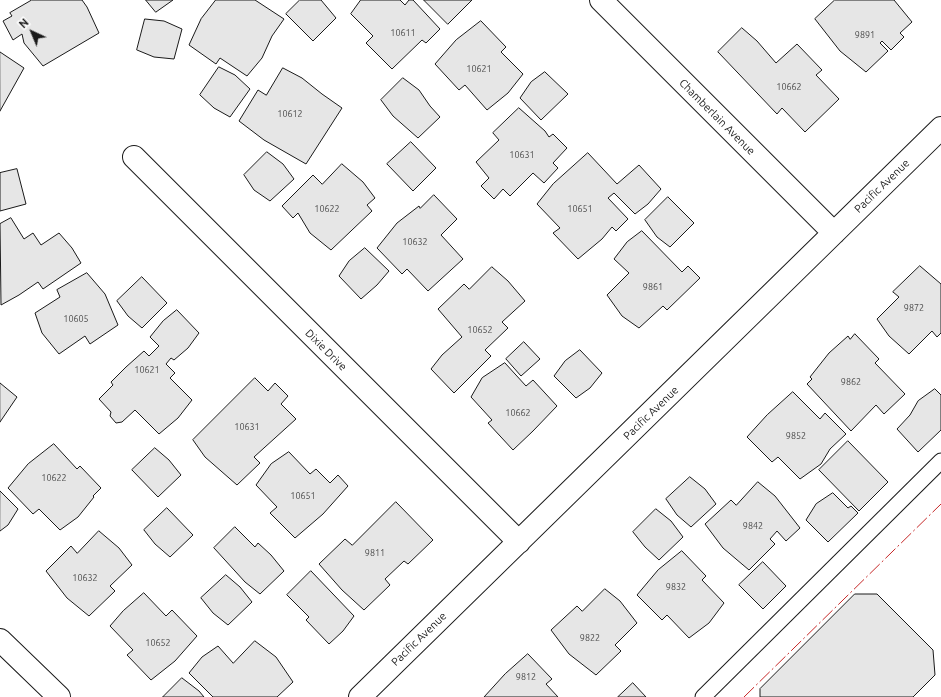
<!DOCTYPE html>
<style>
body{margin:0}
#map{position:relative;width:941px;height:697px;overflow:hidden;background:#fff;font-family:Ubuntu,sans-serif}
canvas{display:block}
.north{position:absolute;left:12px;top:12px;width:40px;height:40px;-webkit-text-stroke:3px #fff;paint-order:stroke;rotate:316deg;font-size:11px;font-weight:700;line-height:16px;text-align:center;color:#1a1a1a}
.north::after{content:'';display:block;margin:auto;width:14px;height:18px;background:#1a1a1a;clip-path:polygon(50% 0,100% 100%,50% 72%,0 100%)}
</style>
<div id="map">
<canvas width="941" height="697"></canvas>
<div class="north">N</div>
</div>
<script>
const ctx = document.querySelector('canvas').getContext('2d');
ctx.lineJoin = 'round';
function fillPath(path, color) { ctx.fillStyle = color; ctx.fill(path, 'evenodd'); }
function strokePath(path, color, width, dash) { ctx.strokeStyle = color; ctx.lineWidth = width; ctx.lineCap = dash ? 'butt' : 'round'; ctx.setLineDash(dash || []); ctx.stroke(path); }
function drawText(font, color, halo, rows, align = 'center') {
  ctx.font = font + ' Ubuntu,sans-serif'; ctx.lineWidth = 3; ctx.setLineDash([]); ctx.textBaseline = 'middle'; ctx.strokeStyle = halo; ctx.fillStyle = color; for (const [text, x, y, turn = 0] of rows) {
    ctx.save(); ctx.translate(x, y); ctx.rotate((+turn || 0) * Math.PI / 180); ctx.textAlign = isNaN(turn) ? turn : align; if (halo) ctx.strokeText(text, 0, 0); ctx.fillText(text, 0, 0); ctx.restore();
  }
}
const building = new Path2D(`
 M 32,0 L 82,0 L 87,7 L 99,33 L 43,66 L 24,43 L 22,34 L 13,40 L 3,21 L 12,16 L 10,13 Z
 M 146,0 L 173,0 L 156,12 Z
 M 216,0 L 255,0 L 284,19 L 272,36 L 262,58 L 247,76 L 220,58 L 216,64 L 189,45 L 201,19 Z
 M 300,0 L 321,0 L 336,18 L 313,41 L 286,14 Z
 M 361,0 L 400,0 L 405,5 L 409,0 L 413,0 L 440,29 L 426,43 L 422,40 L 392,69 L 366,43 L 373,36 L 351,14 Z
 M 424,0 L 472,0 L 448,24 Z
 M 835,0 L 894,0 L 912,22 L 900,33 L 904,37 L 891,50 L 882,41 L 880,43 L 888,51 L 866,72 L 840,51 L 815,19 Z
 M 145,19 L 164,21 L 182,29 L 174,59 L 154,57 L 137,50 Z
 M 481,21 L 506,47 L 501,52 L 523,74 L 508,93 L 487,110 L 465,85 L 459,90 L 435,64 L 456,40 Z
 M 742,28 L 757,41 L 776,63 L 797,44 L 822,70 L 816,75 L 839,99 L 805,132 L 782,108 L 777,114 L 718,52 Z
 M 0,52 L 24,68 L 0,111 Z
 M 219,67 L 235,75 L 250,89 L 230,117 L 214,108 L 200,95 Z
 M 283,68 L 302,78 L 322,94 L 342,108 L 306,164 L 264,140 L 239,121 L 258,90 L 266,95 Z
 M 545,72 L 568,94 L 541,120 L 520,98 L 531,82 Z
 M 403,78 L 419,90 L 430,106 L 440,117 L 418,138 L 393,116 L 381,100 Z
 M 519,108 L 545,131 L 549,137 L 553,134 L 567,148 L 553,163 L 558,168 L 544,183 L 533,173 L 510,196 L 503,189 L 494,199 L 481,186 L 489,178 L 476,162 L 499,140 L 493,133 Z
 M 411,142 L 436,168 L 413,191 L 387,164 Z
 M 267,152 L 283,164 L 294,179 L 270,201 L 254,190 L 244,175 Z
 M 588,153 L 617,184 L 639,165 L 661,189 L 648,204 L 635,214 L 614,193 L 608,198 L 628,219 L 616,231 L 612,227 L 602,239 L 578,259 L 553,233 L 560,228 L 537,204 L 553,184 Z
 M 342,164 L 363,182 L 375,198 L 367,205 L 372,211 L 331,250 L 310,233 L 298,213 L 293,218 L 282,206 L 313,175 L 322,184 Z
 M 17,169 L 26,204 L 0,211 L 0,173 Z
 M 434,195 L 457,219 L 441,235 L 463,259 L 428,291 L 407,269 L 402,274 L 377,248 L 397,223 L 419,206 L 420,208 Z
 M 668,197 L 694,223 L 670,247 L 657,237 L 645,220 Z
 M 11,218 L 24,239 L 33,233 L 41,245 L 59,233 L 72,248 L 81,263 L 43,289 L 38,282 L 19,295 L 1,305 L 0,224 Z
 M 642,231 L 682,272 L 688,266 L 700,278 L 667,310 L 663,306 L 639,328 L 622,316 L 607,295 L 629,273 L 614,259 L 627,242 Z
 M 365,248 L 389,271 L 377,285 L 361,299 L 339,276 L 349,261 Z
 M 920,266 L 941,284 L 941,333 L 937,337 L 932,331 L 909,354 L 889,336 L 877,319 L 899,297 L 893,292 Z
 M 492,267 L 508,281 L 525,301 L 502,322 L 508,328 L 485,350 L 491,356 L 454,393 L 431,369 L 442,355 L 462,337 L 438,309 L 464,284 L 469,289 Z
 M 87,273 L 105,294 L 118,325 L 90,344 L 85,336 L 59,354 L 42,333 L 35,313 L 60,297 L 57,290 Z
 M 142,277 L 167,303 L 142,328 L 128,316 L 117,301 Z
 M 177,310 L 199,333 L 188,348 L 174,360 L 171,358 L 166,364 L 175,373 L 170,378 L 192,400 L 178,418 L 159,434 L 135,410 L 122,422 L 116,423 L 110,416 L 111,412 L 99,399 L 113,385 L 111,382 L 126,367 L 144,351 L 149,356 L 159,346 L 150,337 L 163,321 Z
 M 855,334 L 879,359 L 875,363 L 905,394 L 884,414 L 876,405 L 851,431 L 807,384 L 812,379 L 810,377 L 829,353 L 848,336 L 850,339 Z
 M 524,342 L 540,359 L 521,376 L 506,359 Z
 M 580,350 L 602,373 L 590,388 L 576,398 L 554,376 L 565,361 Z
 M 505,363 L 526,386 L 533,380 L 557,406 L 533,431 L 513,450 L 488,423 L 492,420 L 471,397 L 482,378 Z
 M 255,378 L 268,391 L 275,383 L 288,396 L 281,404 L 296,419 L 254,457 L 260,463 L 237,485 L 205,457 L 193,440 Z
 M 0,383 L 17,397 L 0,422 Z
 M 935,389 L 941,395 L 941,430 L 918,452 L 897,429 L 910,415 L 918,401 Z
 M 793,392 L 820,419 L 825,413 L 846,434 L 830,449 L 821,464 L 800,479 L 778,457 L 772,462 L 747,437 L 767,415 Z
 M 848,441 L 888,482 L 859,511 L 819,470 Z
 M 54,444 L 77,469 L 80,466 L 101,488 L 93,496 L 94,497 L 78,517 L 60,530 L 39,509 L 33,514 L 8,488 L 28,464 Z
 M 155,448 L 169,460 L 181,475 L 158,497 L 132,470 Z
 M 289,452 L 310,474 L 316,469 L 330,483 L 338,475 L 348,486 L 323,514 L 295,538 L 270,513 L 277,507 L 256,485 L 271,464 Z
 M 690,477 L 705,489 L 716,504 L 691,527 L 677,515 L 666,499 Z
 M 758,482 L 775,496 L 800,528 L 786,541 L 777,531 L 770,539 L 775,544 L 749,570 L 723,548 L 705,524 L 731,500 L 736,505 Z
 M 0,491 L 18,509 L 8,525 L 0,531 Z
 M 833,493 L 848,508 L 851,506 L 858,513 L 828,542 L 806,520 L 816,504 Z
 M 396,502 L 433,540 L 408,564 L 404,561 L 385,579 L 390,585 L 364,610 L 342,590 L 319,564 L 345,539 L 352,545 Z
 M 167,508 L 193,535 L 170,557 L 155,544 L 144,530 Z
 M 656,509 L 671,521 L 683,537 L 659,560 L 645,547 L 633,532 Z
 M 235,527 L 255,547 L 258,543 L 271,555 L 284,571 L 260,594 L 245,582 L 214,548 Z
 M 99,531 L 119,548 L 132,565 L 110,586 L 115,591 L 89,616 L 67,598 L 46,571 L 71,546 L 77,553 Z
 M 682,551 L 706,576 L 702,580 L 724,603 L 709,623 L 689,638 L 667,615 L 662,620 L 637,595 L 658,570 Z
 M 763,562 L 786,586 L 763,609 L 739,585 Z
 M 311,571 L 354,616 L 343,631 L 329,644 L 306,620 L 309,617 L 287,595 Z
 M 226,575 L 240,587 L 252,602 L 228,625 L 213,613 L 201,598 Z
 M 605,589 L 620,601 L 637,623 L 615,645 L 621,651 L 596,675 L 569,654 L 551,630 L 577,606 L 582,611 Z
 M 144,593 L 166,616 L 172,610 L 197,636 L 175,661 L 151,680 L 127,655 L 133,650 L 110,626 L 123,611 Z
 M 855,594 L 877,594 L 933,650 L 935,675 L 913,697 L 760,697 L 760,689 Z
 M 255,641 L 276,657 L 293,682 L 277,697 L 213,697 L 189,673 L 202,657 L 218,646 L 233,663 Z
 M 528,654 L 552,679 L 546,684 L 558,697 L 484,697 L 505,674 Z
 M 182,678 L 199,691 L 204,697 L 163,697 Z
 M 633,683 L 646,697 L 618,697 Z`);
fillPath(building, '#e6e6e6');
strokePath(building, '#1a1a1a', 1);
const service = new Path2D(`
 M 703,697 L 941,461`);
const minor = new Path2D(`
 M 601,0 L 834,233
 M 134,157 L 519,542
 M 0,640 L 59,697
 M 360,697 L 941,128`);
strokePath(service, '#1a1a1a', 17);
strokePath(minor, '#1a1a1a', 24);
strokePath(service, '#fff', 15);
strokePath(minor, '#fff', 22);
strokePath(new Path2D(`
 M 744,697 L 941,504`), '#c62828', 1, [14, 3, 2, 3]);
drawText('9px', '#4d4d4d', null, [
 ["10611",403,33],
 ["9891",865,35],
 ["10621",479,69],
 ["10662",789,87],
 ["10612",290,114],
 ["10631",522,155],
 ["10622",327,209],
 ["10651",580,209],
 ["10632",415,242],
 ["9861",653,287],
 ["9872",914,308],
 ["10605",76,319],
 ["10652",480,330],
 ["10621",147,370],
 ["9862",851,382],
 ["10662",518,413],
 ["10631",247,427],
 ["9852",796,436],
 ["10622",54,478],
 ["10651",303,496],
 ["9842",753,526],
 ["9811",375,553],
 ["10632",85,578],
 ["9832",676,587],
 ["9822",590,638],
 ["10652",158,643],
 ["9812",526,677]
]);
drawText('11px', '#1a1a1a', '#fff', [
 ["Chamberlain Avenue",717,117,45],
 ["Pacific Avenue",882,186,-44],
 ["Dixie Drive",326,350,45],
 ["Pacific Avenue",651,413,-44],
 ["Pacific Avenue",419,639,-44]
]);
</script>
